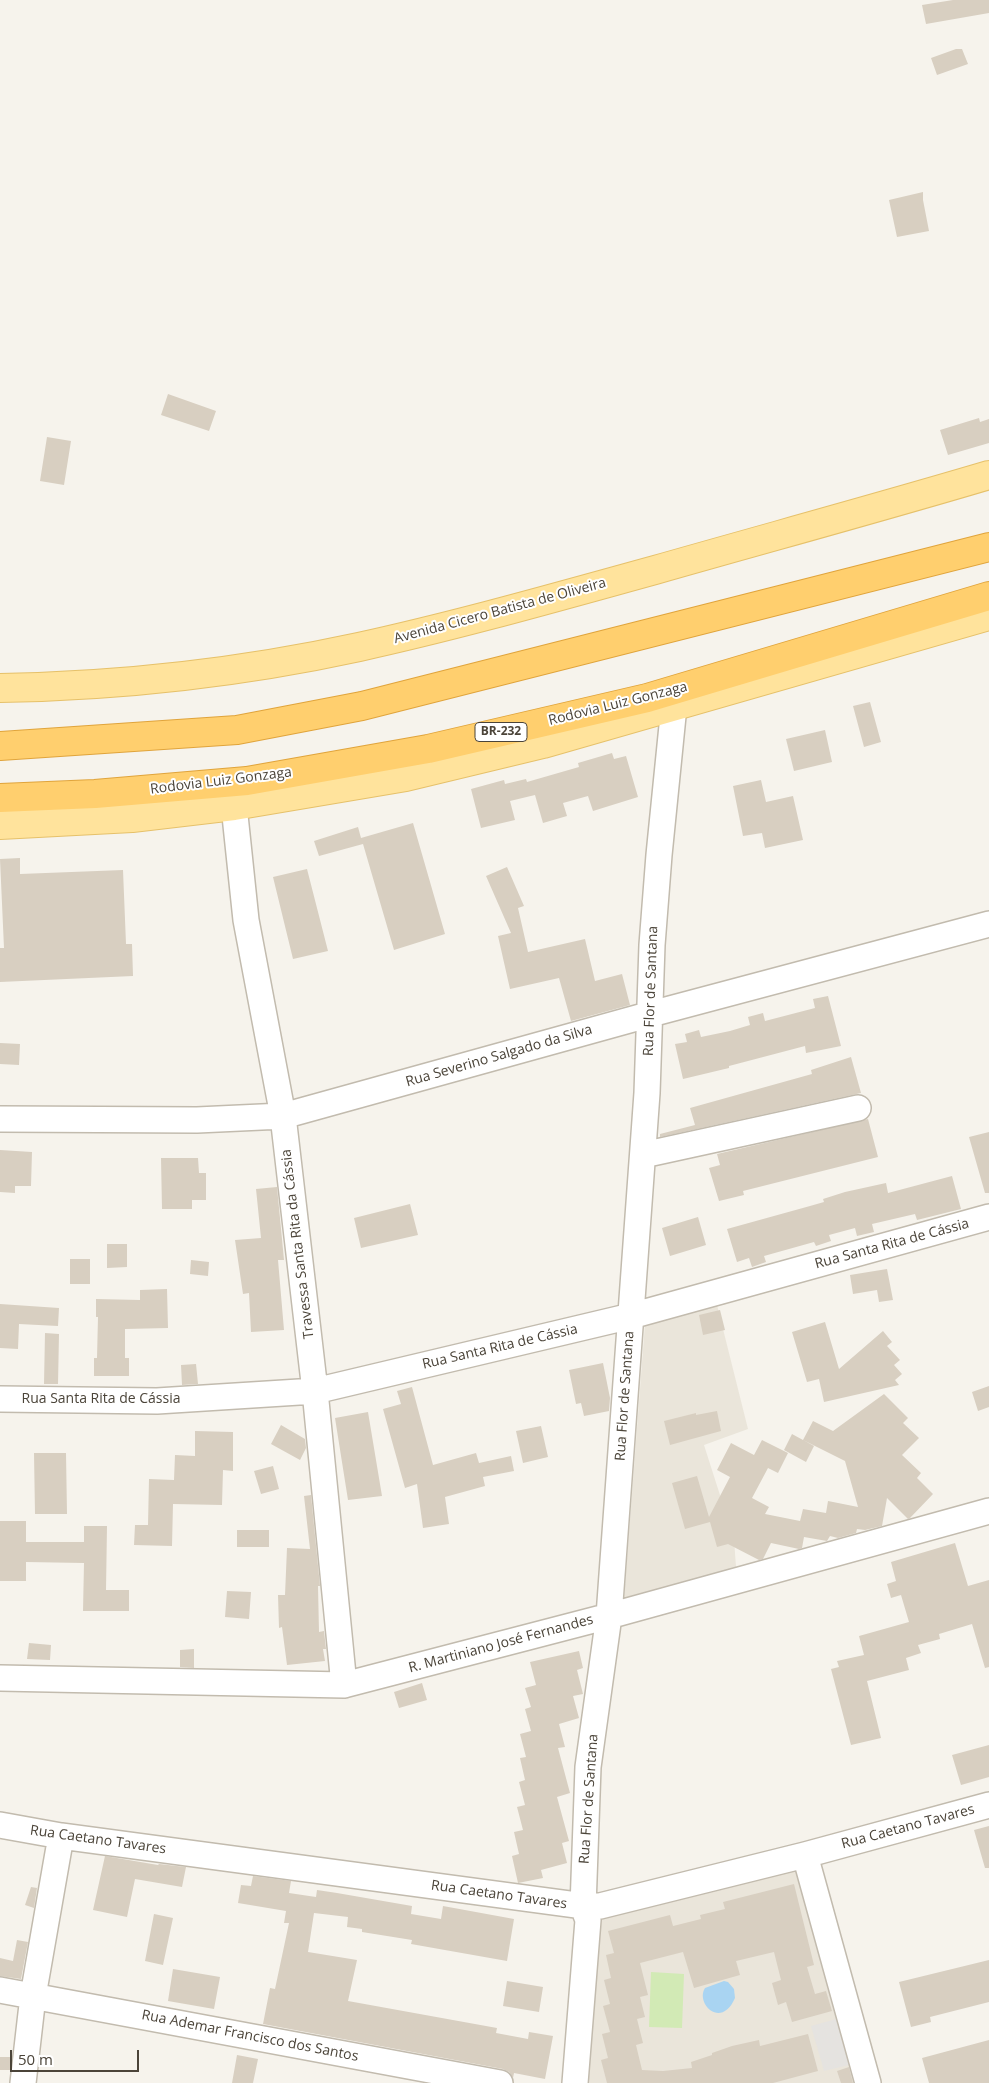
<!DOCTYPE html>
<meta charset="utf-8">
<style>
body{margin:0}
#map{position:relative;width:989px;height:2083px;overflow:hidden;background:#f6f3ec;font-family:"Open Sans",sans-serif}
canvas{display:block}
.scale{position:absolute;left:10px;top:2050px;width:129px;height:22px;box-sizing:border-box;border:2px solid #4b4439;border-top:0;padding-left:6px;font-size:15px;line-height:18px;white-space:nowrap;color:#4b4439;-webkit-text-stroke:4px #fff;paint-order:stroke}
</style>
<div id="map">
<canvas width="989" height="2083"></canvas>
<div class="scale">50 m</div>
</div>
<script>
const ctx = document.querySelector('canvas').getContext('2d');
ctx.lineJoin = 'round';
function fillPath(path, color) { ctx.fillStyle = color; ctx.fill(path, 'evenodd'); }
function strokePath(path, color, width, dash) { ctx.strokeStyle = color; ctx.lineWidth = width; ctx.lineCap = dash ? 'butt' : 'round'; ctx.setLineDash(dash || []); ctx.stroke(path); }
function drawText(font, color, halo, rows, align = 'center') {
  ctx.font = font + ' "Open Sans",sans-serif'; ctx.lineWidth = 4; ctx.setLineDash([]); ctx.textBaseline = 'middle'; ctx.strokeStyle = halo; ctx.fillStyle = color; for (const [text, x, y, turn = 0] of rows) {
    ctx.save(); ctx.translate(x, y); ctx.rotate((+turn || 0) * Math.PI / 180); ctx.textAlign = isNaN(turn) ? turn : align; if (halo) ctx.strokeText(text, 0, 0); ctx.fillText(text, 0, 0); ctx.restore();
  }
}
fillPath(new Path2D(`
 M 717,1305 L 748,1429 L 704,1445 L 734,1539 L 736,1567 L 624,1598 L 645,1324 Z
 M 799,1865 L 861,2083 L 585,2083 L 600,1918 Z`), '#eae5da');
fillPath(new Path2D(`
 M 651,1972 L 684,1974 L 682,2028 L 649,2027 Z`), '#d2eab5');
fillPath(new Path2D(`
 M 840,2018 L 853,2064 L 824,2071 L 811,2026 Z`), '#e5e3e0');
fillPath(new Path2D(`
 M 724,1981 L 728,1982 L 734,1989 L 735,1998 C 721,2030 695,2003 705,1988 Z`), '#a9d4f2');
fillPath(new Path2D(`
 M 953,0 L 989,0 L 989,13 L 926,24 L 922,5 Z
 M 956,49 L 962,49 L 968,64 L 937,75 L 931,58 Z
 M 923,192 L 923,200 L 929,231 L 897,237 L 889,200 Z
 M 168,394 L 216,411 L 209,431 L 161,415 Z
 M 979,418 L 980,422 L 989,419 L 989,443 L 948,455 L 940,430 Z
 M 47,437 L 71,441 L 64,485 L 40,481 Z
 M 870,702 L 881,742 L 864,747 L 853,706 Z
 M 825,730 L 832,762 L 794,771 L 786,739 Z
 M 612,753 L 614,759 L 626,756 L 638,797 L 593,811 L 588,796 L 563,803 L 567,816 L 543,823 L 535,795 L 510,801 L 515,820 L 481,828 L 471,789 L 504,780 L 505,784 L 526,779 L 527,782 L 579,767 L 578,763 Z
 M 761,780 L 766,802 L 793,796 L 803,840 L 765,848 L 762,833 L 743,836 L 733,786 Z
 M 413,823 L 445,934 L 394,950 L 363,844 L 319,856 L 314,841 L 358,827 L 361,838 Z
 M 20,858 L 20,874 L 123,870 L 126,944 L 132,944 L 133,976 L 0,982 L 0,948 L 4,948 L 0,859 Z
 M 507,867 L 524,906 L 518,908 L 528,952 L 585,939 L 595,981 L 622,974 L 630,1005 L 571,1021 L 559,978 L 510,989 L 498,936 L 511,933 L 486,876 Z
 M 307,869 L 328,951 L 293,959 L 273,877 Z
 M 828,996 L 841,1046 L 806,1053 L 805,1046 L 729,1066 L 729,1068 L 683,1079 L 675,1044 L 687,1042 L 685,1034 L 699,1030 L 701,1037 L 730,1031 L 750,1025 L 748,1017 L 763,1013 L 765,1021 L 815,1008 L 813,999 Z
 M 0,1043 L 20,1044 L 19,1065 L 0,1064 Z
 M 851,1057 L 861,1093 L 660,1137 L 660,1134 L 695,1125 L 690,1108 L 812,1074 L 811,1070 Z
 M 868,1119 L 878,1157 L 743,1191 L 744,1195 L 719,1201 L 709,1168 L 720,1165 L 717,1154 Z
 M 989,1132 L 989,1193 L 985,1193 L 969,1137 Z
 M 0,1150 L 32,1152 L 31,1186 L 15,1186 L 15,1193 L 0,1192 Z
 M 161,1158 L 198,1158 L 199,1173 L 206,1173 L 206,1200 L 192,1200 L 192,1209 L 162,1209 Z
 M 952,1176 L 961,1209 L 917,1220 L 915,1214 L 872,1224 L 874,1232 L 857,1236 L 855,1228 L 829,1235 L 831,1241 L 816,1246 L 814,1242 L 764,1256 L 766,1262 L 752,1267 L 749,1258 L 737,1262 L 727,1229 L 810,1206 L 824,1202 L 823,1199 L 845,1192 L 886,1183 L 888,1193 Z
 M 277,1187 L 284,1260 L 278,1260 L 284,1330 L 251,1332 L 249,1293 L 243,1294 L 235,1240 L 261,1238 L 256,1189 Z
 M 410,1204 L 418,1235 L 361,1248 L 354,1218 Z
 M 698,1217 L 706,1245 L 670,1256 L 662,1228 Z
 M 107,1244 L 127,1244 L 127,1267 L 107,1268 Z
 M 70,1259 L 90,1259 L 90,1284 L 70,1284 Z
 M 191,1260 L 209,1262 L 208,1276 L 190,1274 Z
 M 887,1269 L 893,1300 L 879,1302 L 877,1290 L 853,1294 L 850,1275 Z
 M 167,1289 L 168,1328 L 125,1329 L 125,1358 L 129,1358 L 129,1376 L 94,1376 L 94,1358 L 97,1358 L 98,1317 L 96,1317 L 96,1299 L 140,1300 L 140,1290 Z
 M 0,1304 L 59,1308 L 58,1326 L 19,1324 L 18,1349 L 0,1348 Z
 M 720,1310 L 725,1330 L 703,1335 L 699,1315 Z
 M 825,1322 L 839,1369 L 883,1331 L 892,1342 L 887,1346 L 900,1360 L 894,1365 L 902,1374 L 895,1380 L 899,1385 L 824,1402 L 819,1379 L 807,1382 L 792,1332 Z
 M 45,1333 L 59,1334 L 58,1384 L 44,1384 Z
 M 603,1363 L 610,1398 L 609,1411 L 584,1416 L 581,1403 L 576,1404 L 569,1370 Z
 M 196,1364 L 198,1384 L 182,1385 L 181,1365 Z
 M 989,1386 L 989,1407 L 978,1411 L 972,1392 Z
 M 412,1387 L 433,1465 L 476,1453 L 479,1463 L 511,1456 L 514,1471 L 483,1477 L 485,1486 L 445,1497 L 449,1524 L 423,1528 L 417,1484 L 405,1488 L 383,1409 L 401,1404 L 397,1391 Z
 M 884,1394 L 908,1418 L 903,1423 L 919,1438 L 902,1455 L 921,1473 L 917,1478 L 933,1494 L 910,1518 L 908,1519 L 887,1498 L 882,1526 L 865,1530 L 857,1529 L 856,1533 L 838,1538 L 830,1536 L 827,1541 L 804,1537 L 802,1548 L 799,1549 L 771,1543 L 763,1559 L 759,1560 L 728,1544 L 717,1547 L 710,1522 L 685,1529 L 672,1483 L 697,1476 L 709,1517 L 730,1477 L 717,1470 L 731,1443 L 754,1455 L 762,1440 L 788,1453 L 778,1473 L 768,1468 L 752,1498 L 769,1507 L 765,1514 L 800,1521 L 803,1509 L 826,1513 L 828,1501 L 858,1507 L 845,1461 L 803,1440 L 813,1421 L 833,1431 Z
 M 717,1411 L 721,1431 L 670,1445 L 664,1421 L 696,1413 L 696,1415 Z
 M 368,1412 L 382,1496 L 348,1500 L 335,1418 Z
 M 281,1425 L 305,1439 L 306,1448 L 300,1460 L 271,1444 Z
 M 541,1426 L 548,1457 L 523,1463 L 516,1431 Z
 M 195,1431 L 233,1432 L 233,1471 L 223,1470 L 222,1505 L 173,1504 L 172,1546 L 134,1545 L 135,1525 L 148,1525 L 149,1479 L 174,1480 L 175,1455 L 195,1456 Z
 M 792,1434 L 814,1446 L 806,1462 L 784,1450 Z
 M 34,1453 L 66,1453 L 67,1514 L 35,1514 Z
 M 273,1466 L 279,1489 L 261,1494 L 254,1471 Z
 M 311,1495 L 320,1586 L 318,1586 L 319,1632 L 324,1631 L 326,1649 L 323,1649 L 325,1661 L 287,1665 L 282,1627 L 279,1628 L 278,1595 L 285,1595 L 287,1548 L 310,1549 L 304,1496 Z
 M 0,1521 L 26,1521 L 26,1542 L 84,1542 L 84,1526 L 107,1526 L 106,1590 L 129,1590 L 129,1611 L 83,1611 L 84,1563 L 26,1562 L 26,1581 L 0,1581 Z
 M 237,1530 L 269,1530 L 269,1547 L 237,1547 Z
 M 955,1543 L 968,1586 L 989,1580 L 989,1667 L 985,1668 L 972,1624 L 939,1634 L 940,1639 L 918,1645 L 921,1653 L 906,1658 L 909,1670 L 867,1681 L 881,1738 L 851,1745 L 831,1669 L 839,1667 L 837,1661 L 864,1655 L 859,1636 L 909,1622 L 901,1595 L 891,1598 L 887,1584 L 896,1581 L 891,1562 Z
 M 227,1591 L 251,1592 L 249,1619 L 225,1617 Z
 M 29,1643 L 51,1645 L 50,1660 L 27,1659 Z
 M 194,1649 L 194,1668 L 180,1667 L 180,1650 Z
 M 579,1651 L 583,1668 L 577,1670 L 583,1694 L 573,1696 L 579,1718 L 559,1724 L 565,1747 L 558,1748 L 570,1793 L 557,1797 L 569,1841 L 562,1843 L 567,1863 L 541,1870 L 543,1878 L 518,1883 L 512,1856 L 519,1854 L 514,1832 L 523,1830 L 517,1807 L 525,1805 L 519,1782 L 525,1780 L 520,1758 L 526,1757 L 520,1734 L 531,1731 L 525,1709 L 531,1707 L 525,1688 L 536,1685 L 530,1662 Z
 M 422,1683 L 427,1700 L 399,1708 L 394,1692 Z
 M 989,1745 L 989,1777 L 961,1785 L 952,1755 Z
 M 989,1826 L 989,1868 L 985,1868 L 974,1830 Z
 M 105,1856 L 158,1865 L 159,1864 L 186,1867 L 182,1887 L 135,1879 L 127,1917 L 93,1910 Z
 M 253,1876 L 291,1881 L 289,1893 L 316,1897 L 317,1890 L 337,1893 L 412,1906 L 411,1914 L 441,1919 L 443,1906 L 514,1919 L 507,1961 L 411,1944 L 412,1940 L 362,1932 L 362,1929 L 347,1927 L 348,1917 L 314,1913 L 308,1952 L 357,1960 L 348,2001 L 497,2028 L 496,2033 L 528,2039 L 529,2032 L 553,2036 L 545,2079 L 514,2073 L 513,2078 L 509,2072 L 503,2069 L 263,2024 L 270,1988 L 275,1989 L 289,1923 L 284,1923 L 286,1911 L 238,1903 L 241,1885 L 251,1886 Z
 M 794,1884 L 814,1965 L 807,1967 L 815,1994 L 826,1991 L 832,2011 L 792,2022 L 786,2002 L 778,2005 L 772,1983 L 781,1980 L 774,1952 L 736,1961 L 740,1975 L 694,1988 L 683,1952 L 640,1963 L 648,1995 L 640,1997 L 645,2017 L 637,2019 L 643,2043 L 636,2045 L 642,2070 L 663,2071 L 692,2068 L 691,2062 L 712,2055 L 712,2053 L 732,2046 L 759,2040 L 760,2046 L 808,2034 L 818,2071 L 773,2083 L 607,2083 L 601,2060 L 608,2058 L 602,2034 L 610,2032 L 603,2006 L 610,2004 L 604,1980 L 611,1978 L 606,1955 L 614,1953 L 608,1931 L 670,1915 L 673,1926 L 701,1919 L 700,1915 L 725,1909 L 723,1902 Z
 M 31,1887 L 37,1888 L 34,1908 L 25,1905 Z
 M 154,1914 L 173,1918 L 163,1965 L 145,1961 Z
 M 17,1940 L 28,1942 L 21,1979 L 0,1976 L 0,1958 L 13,1961 Z
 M 989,1960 L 989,2002 L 930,2017 L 931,2022 L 911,2027 L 899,1982 Z
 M 173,1969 L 220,1977 L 214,2009 L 168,2001 Z
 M 507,1981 L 543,1987 L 539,2012 L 503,2006 Z
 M 989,2040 L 989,2083 L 929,2083 L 922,2058 Z
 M 237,2055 L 258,2059 L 253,2083 L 232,2083 Z
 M 0,2057 L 12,2057 L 10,2070 L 0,2070 Z
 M 849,2067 L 853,2083 L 841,2083 L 837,2071 Z`), '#d8cfc1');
const minor = new Path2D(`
 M 234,806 L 246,920 L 283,1116 L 315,1391 L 344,1685
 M 0,1119 L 197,1120 L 283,1116 L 651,1014 L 989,924
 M 643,1155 L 858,1108
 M 0,1399 L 157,1401 L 315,1391 L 631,1316 L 989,1217
 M 0,1678 L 344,1685 L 609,1616 L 989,1511
 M 0,1825 L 61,1836 L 584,1906 L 600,1906 L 805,1855 L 989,1805
 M 805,1855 L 868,2083
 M 0,1990 L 500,2083
 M 23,2083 L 33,1996 L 61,1836
 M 575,2083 L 588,1920 L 583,1907 L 588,1767 L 609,1616 L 647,1093 L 652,945 L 659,855 L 674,706`);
const major = new Path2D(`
 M 0,688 C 118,686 244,672 359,647 C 459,625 557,597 655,570 C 767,538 878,508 989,475
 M 0,825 L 132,818 L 234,806 L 406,777 L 543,744 L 989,616`);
const highway = new Path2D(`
 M 0,746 L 237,730 L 362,706 L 989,547
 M 0,798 L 95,794 L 247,781 L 428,749 L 647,698 L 989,596`);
strokePath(minor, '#c2bbae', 28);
strokePath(major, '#e6c16a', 30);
strokePath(highway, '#e0a43c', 30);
strokePath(minor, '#fff', 25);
strokePath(major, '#ffe39c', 28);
strokePath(highway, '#ffcf6e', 28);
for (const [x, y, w] of [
 [501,732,52]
]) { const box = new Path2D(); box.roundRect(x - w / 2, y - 9.5, w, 19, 4); ctx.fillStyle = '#fff'; ctx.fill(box); strokePath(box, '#4b4439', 1); }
drawText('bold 12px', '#4b4439', null, [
 ["BR-232",501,732]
]);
drawText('14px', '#4b4439', '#fff', [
 ["Avenida Cicero Batista de Oliveira",500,611,-15],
 ["Rodovia Luiz Gonzaga",618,704,-14],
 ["Rodovia Luiz Gonzaga",221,781,-7],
 ["Rua Flor de Santana",651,991,-88],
 ["Rua Severino Salgado da Silva",499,1056,-16],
 ["Travessa Santa Rita da Cássia",298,1244,-97],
 ["Rua Santa Rita de Cássia",892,1244,-15],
 ["Rua Santa Rita de Cássia",500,1347,-13],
 ["Rua Flor de Santana",625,1396,-86],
 ["Rua Santa Rita de Cássia",101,1399],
 ["R. Martiniano José Fernandes",501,1644,-15],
 ["Rua Flor de Santana",589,1799,-86],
 ["Rua Caetano Tavares",908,1827,-15],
 ["Rua Caetano Tavares",98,1840,8],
 ["Rua Caetano Tavares",499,1895,8],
 ["Rua Ademar Francisco dos Santos",250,2036,11]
]);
</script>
